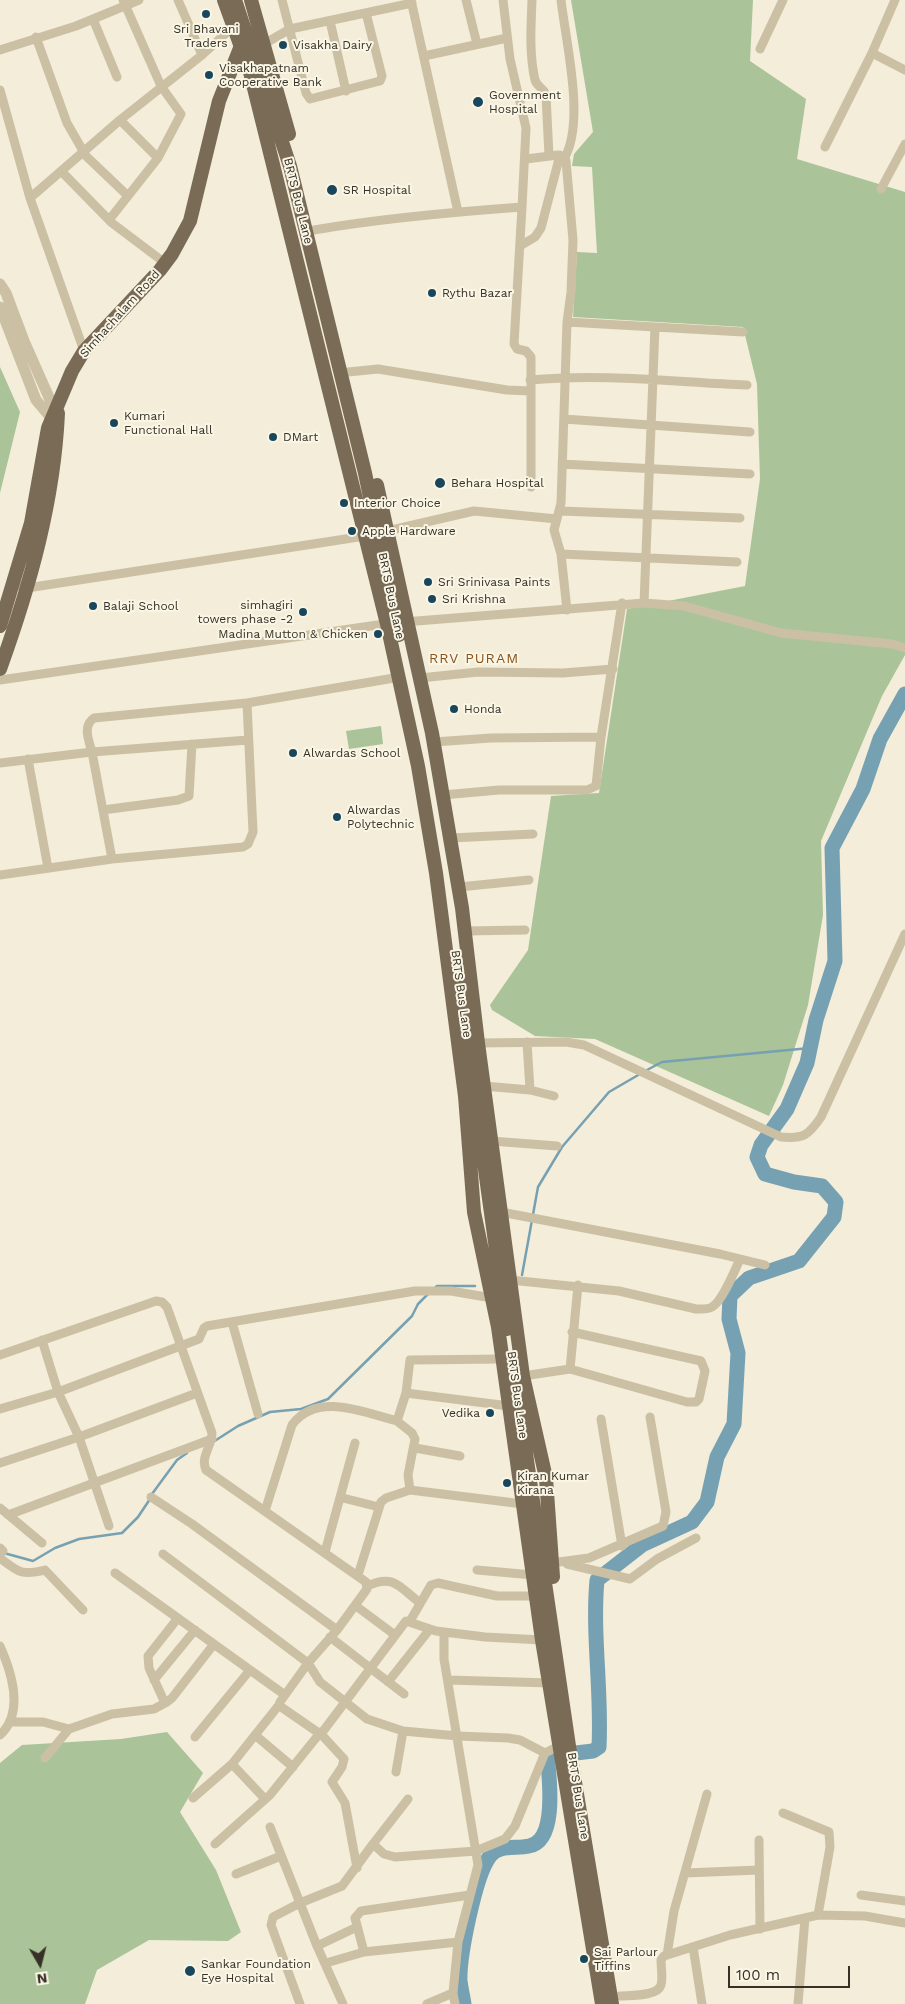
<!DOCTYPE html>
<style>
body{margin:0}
#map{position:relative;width:905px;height:2004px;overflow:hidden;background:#f3edd9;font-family:"Work Sans",sans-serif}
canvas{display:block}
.north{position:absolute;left:15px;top:1939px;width:50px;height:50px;-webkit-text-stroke:4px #faf6e6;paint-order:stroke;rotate:172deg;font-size:14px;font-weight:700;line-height:20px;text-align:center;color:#373026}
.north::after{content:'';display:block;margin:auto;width:18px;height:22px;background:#373026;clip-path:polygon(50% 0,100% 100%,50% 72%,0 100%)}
.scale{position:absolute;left:728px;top:1966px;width:122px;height:22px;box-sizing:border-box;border:2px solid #373026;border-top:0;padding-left:6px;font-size:15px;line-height:18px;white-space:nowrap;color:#373026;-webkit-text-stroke:4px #faf6e6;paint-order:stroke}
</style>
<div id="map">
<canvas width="905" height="2004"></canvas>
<div class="north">N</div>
<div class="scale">100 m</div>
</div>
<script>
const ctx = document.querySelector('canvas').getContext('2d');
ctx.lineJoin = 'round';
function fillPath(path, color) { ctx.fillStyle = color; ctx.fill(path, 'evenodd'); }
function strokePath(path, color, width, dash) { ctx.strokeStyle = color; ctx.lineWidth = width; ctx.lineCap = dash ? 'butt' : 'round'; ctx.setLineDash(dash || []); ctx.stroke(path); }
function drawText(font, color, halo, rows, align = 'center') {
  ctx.font = font + ' "Work Sans",sans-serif'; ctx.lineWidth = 4; ctx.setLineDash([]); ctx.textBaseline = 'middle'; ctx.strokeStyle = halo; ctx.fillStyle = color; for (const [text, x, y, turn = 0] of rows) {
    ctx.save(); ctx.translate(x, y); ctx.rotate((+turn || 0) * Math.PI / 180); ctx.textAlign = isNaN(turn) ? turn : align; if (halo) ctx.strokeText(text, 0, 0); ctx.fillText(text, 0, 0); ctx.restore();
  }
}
fillPath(new Path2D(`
 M 571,0 L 753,0 L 750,61 L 806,99 L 797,159 L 905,192 L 905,655 L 882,696 L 821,841 L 823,915 L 808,1005 L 783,1085 L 769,1116 L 595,1039 L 535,1036 L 492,1010 L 490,1005 L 528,950 L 551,796 L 599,793 L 627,609 L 745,586 L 760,479 L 757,384 L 743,327 L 573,317 L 577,252 L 597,253 L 592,167 L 572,166 L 574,154 L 593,132 Z
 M 0,367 L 20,412 L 0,493 Z
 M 381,726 L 383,744 L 349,749 L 346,731 Z
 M 167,1732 L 203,1773 L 180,1812 L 216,1870 L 241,1932 L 228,1941 L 149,1940 L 97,1970 L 85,2004 L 0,2004 L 0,1763 L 22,1745 L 121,1739 Z`), '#aac398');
strokePath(new Path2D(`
 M 647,1070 L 662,1062 L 810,1048
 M 522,1275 L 538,1187 L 562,1147 L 609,1092 L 640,1074
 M 435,1288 L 437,1286 L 475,1286
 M 213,1442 L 238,1426 L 270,1412 L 301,1409 L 328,1399 L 412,1316 L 418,1304 L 429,1293
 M 152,1494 L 177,1460 L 187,1453
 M 4,1553 L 33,1561 L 55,1548 L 79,1539 L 122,1533 L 138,1517 L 150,1499`), '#76a1b2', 2.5);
strokePath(new Path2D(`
 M 464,2004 C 463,1997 461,1989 460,1981 C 459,1958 475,1875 490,1856 C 499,1844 516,1849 529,1846 C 556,1841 550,1785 548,1764 L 550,1756 L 593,1751 L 599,1747 C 602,1691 592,1635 597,1580 L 642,1545 L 692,1522 L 707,1502 L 717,1457 L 734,1424 L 738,1353 L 729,1319 L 730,1296 L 749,1278 L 799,1261 L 834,1217 L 836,1202 L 822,1186 L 794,1182 L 765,1174 L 757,1157 L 761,1145 L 787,1109 L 807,1063 L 816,1020 L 835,961 L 832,848 L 863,789 L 880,739 L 905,694`), '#76a1b2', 15);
strokePath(new Path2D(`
 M 178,0 L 202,55
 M 282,0 L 306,93 L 310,99 L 380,81 L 382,76 L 366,13
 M 411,0 L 458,212
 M 466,0 L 477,44
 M 532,0 C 531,26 529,54 535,80 C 537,87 544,88 546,95 L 549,156
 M 561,0 C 566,43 585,120 565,157
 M 93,19 L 117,77
 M 330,21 L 346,91
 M 36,37 L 67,123 L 86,156 L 128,196
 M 264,44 L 290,29 L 412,3
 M 760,49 L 783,0
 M 0,50 L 76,26 L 139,0
 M 872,53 L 905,70
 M 424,56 L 507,38
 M 0,90 L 30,198 L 84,351
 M 120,120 L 158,158
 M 825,147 L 872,53 L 895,0
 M 526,159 L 558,155 L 565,157 L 566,161 L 573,240 L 571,292 L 567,322 L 561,503 L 554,530 L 561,554 L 567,610
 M 61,171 L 112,223 L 165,263
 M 881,189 L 905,144
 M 30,198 L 120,120 L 202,55 L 234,26
 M 522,207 L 514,344 L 517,349 L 526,351 L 531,357 L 531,487
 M 109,220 L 158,158 L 181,114 L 161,86 L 123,0
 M 314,230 C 383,218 453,212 522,207 L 526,128 L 510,59 L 503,0
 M 520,246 L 535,237 L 541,228 L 560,155
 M 567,322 L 743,332
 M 348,372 L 378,369 L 507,390 L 530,391
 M 530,380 C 602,373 675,382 747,385
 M 564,419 L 750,432
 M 562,464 L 750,474
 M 561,511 L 740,518
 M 387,531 L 474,511 L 557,519
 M 561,554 L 737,562
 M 12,584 L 27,588 L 365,536
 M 644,603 L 655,327
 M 404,622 L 644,603 L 684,606 L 781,633 L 892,644 L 905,648
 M 420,678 L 478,672 L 563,673 L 613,669
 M 0,680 L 391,623
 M 247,703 L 253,832 L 248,844 L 243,847 L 112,859 L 92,752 L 248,740
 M 434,742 L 491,738 L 601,737
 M 28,759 L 48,868
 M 0,763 L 92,752 C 89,741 82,726 94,718 L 247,703 L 400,677
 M 443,795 L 499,790 L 587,790 L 596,786 L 601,737 L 622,603
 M 103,810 L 178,800 L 189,796 L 192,744
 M 451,838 L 533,834
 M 0,875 L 112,859
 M 459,887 L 529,880
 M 465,931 L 525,930
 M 527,1042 L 530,1090
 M 478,1043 L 566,1042 L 584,1045 L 781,1137 C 803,1139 808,1136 821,1117 L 905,934
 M 484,1086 L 530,1090 L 554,1096
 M 491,1141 L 557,1146
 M 501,1212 L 720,1254 L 765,1265
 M 510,1280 L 619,1291 L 696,1309 C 701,1309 707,1310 712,1307 C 722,1302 735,1270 740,1259
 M 232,1322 L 258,1414
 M 42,1340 L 58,1392 L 79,1437 L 109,1526
 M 0,1355 L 156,1301 L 162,1302 L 167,1307 L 212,1433 C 212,1446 200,1457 206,1470 L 366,1582 L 367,1589 L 337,1630 L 308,1663 L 280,1702 L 279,1705 L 284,1709 L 316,1731 L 320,1733 L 324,1730 L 406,1621 L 436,1631 L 485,1637 L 542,1640
 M 502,1359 L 410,1360 L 406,1393 L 397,1421 L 412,1433 L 415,1439 L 408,1475 L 410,1490 L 523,1504
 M 570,1369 L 578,1285
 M 523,1376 L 570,1369 L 687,1402 L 696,1402 L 699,1399 L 705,1371 L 701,1361 L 572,1332
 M 406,1393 L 509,1406
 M 0,1409 L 58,1392 L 199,1339 L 204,1328 L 207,1326 L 415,1291 L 451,1291 L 492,1298
 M 601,1419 L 622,1546
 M 415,1448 L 460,1456
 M 0,1463 L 79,1437 L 197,1393
 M 151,1497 L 192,1524 L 337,1630
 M 343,1498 L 379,1507
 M 0,1508 L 42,1543
 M 265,1511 L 292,1425 C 317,1391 365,1413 397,1421
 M 8,1515 L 212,1439
 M 0,1548 L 3,1551 L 0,1554
 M 325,1552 L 355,1443
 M 163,1554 L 308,1663 L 320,1682 L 367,1719 L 403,1731 L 458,1736 L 508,1738 L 520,1740 L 545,1753
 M 0,1558 C 18,1572 22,1576 45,1570 L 83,1610
 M 551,1563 L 589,1558 L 663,1526 L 666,1512 L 650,1417
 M 567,1564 L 630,1579 L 657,1559 L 696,1538
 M 477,1570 L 533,1575
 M 115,1573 L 250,1670 L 195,1737
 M 358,1575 L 381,1502 L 386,1498 L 410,1490
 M 367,1586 C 394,1574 398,1586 419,1602
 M 356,1606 L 395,1635
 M 178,1618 L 148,1656 L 149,1668 L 164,1701 L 167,1702 L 172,1698 L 214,1644
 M 410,1621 L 431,1585 L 438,1583 L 497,1596 L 536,1596
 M 444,1632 L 444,1659 L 478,1865 L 458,1942 L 453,1993 L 455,2004
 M 330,1637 L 404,1694
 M 0,1646 C 12,1673 24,1713 0,1735
 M 250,1670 L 285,1695
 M 154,1680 L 195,1630
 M 448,1680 L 550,1683
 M 388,1682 L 430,1629
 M 12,1722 L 43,1722 L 69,1729 L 112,1714 L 154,1709 L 167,1702
 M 255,1735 L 293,1767
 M 45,1758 L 69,1729
 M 232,1764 L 265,1799
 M 396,1772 L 403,1731
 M 193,1798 L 232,1764 L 279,1705
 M 783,1813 L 829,1832 L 830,1847 L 818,1915
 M 270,1827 L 317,1946 L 343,2004
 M 759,1840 L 760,1929
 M 215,1844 L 270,1795 L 320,1733 L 344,1759 L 342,1767 L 332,1782 L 345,1803 L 357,1868
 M 373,1844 L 408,1799
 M 685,1873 L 759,1870
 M 236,1874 L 281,1856
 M 861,1895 L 905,1901
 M 458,1942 L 364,1952 L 355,1918 L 361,1911 L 470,1895
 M 317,1946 L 357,1927
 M 693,1947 L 702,2004
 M 667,1955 L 674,1911 L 707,1794
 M 326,1963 L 364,1952
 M 620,1996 C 630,1995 657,1997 661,1985 C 663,1978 661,1967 661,1960 L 664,1956 L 730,1935 L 818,1915 L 865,1916 L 905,1923
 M 300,2004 L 271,1925 L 273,1917 L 300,1903 L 342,1886 L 373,1844 L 384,1854 L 395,1857 L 476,1851 L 505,1839 L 515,1826 L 545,1753 L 559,1746
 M 427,2004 L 453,1993
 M 798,2004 L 805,1918`), '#ccc0a4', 9);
strokePath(new Path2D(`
 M 0,284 L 6,293 L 24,341 L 55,411
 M 0,307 L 36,400 L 52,419`), '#ccc0a4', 11);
strokePath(new Path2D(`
 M 224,0 L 250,72 L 387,624 L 418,766 L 436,873 L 465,1096 L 474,1212 L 498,1327 L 542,1640 L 602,2004
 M 235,0 L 290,166 L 365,473 L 399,635
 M 251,0 L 289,134
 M 377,485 L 432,733 L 462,908 L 478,1043 L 523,1376 L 546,1478 L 553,1577
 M 0,626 L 31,523 L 48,428 L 72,371 L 84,351 L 160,270 L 172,254 L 190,221 L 219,101 L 242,43
 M 0,669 C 30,586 54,501 58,413
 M 458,974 L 507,1329
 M 513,1365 L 569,1746 L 612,2004`), '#7a6b56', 14);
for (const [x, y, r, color] of [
 [206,14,5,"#19465b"],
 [283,45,5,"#19465b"],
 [209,75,5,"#19465b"],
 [478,102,6,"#19465b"],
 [332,190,6,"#19465b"],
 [432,293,5,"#19465b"],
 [114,423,5,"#19465b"],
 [273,437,5,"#19465b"],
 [440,483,6,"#19465b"],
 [344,503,5,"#19465b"],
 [352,531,5,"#19465b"],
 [428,582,5,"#19465b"],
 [432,599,5,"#19465b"],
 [93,606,5,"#19465b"],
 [303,612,5,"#19465b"],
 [378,634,5,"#19465b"],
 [454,709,5,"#19465b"],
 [293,753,5,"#19465b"],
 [337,817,5,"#19465b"],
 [490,1413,5,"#19465b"],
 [507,1483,5,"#19465b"],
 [584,1959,5,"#19465b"],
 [190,1971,6,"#19465b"]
]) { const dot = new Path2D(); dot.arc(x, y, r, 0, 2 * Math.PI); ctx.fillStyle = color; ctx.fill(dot); strokePath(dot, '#faf6e6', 2); }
drawText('12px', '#373026', '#faf6e6', [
 ["Sri Bhavani",206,29,"center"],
 ["Traders",206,43,"center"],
 ["Visakha Dairy",293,45],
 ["Visakhapatnam",219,68],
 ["Cooperative Bank",219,82],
 ["Government",489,95],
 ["Hospital",489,109],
 ["SR Hospital",343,190],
 ["Rythu Bazar",442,293],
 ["Kumari",124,416],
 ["Functional Hall",124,430],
 ["DMart",283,437],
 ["Behara Hospital",451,483],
 ["Interior Choice",354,503],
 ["Apple Hardware",362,531],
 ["Sri Srinivasa Paints",438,582],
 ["Sri Krishna",442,599],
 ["simhagiri",293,605,"right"],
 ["towers phase -2",293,619,"right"],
 ["Balaji School",103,606],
 ["Madina Mutton & Chicken",368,634,"right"],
 ["Honda",464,709],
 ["Alwardas School",303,753],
 ["Alwardas",347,810],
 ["Polytechnic",347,824],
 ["Vedika",480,1413,"right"],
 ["Kiran Kumar",517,1476],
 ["Kirana",517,1490],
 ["Sai Parlour",594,1952],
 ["Tiffins",594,1966],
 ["Sankar Foundation",201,1964],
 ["Eye Hospital",201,1978]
], 'left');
drawText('12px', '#373026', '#faf6e6', [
 ["BRTS Bus Lane",298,201,76],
 ["Simhachalam Road",120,314,-48],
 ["BRTS Bus Lane",391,596,78],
 ["BRTS Bus Lane",461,994,82],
 ["BRTS Bus Lane",517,1395,82],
 ["BRTS Bus Lane",578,1796,81]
]);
ctx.letterSpacing = '1px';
drawText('14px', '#8b521a', '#faf6e6', [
 ["RRV PURAM",474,659]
]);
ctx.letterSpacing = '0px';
</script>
